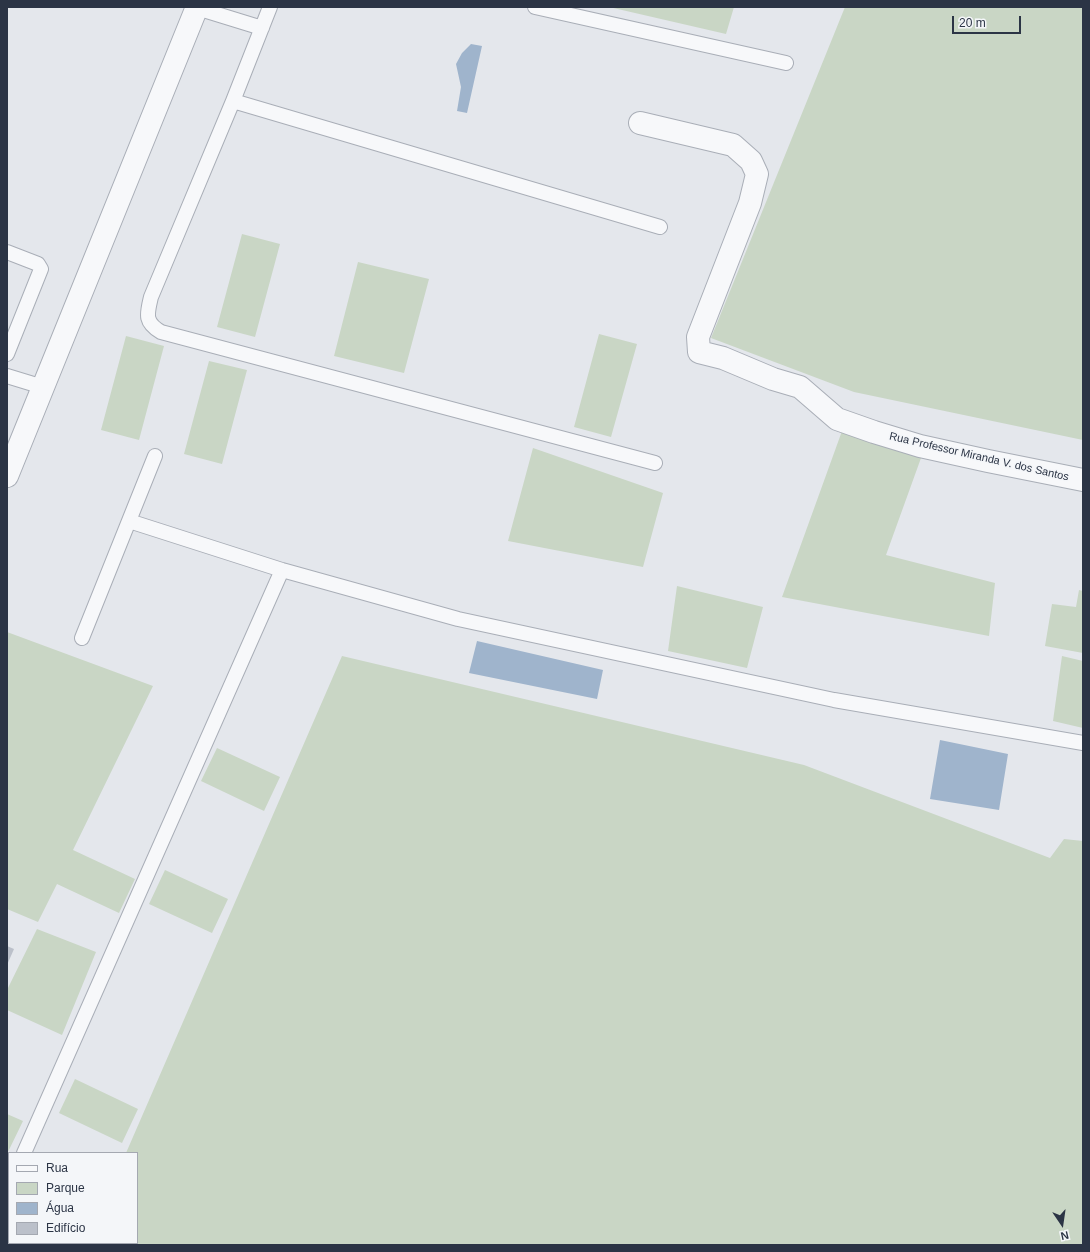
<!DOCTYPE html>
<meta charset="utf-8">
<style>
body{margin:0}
#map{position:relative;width:1090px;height:1252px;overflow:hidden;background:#e4e7ec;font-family:Arial,sans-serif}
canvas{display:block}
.frame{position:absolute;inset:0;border:8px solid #2b3445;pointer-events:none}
.legend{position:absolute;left:8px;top:1152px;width:130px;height:92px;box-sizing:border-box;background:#f4f6f9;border:1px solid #a4a8b1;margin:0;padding:5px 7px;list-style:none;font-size:12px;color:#2b3445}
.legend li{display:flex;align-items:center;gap:8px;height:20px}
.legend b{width:20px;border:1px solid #a4a8b1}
.north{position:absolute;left:1042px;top:1204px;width:40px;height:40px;-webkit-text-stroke:3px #f4f6f9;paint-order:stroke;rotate:167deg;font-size:11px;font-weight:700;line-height:16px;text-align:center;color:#2b3445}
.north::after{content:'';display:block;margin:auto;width:14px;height:18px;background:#2b3445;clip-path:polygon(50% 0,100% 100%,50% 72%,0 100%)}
.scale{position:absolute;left:952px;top:16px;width:69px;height:18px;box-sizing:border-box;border:2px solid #2b3445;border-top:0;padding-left:5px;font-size:12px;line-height:14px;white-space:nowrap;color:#2b3445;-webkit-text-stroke:3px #f4f6f9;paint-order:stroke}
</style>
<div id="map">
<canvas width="1090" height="1252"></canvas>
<div class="frame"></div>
<ul class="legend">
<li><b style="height:5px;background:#f7f8fa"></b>Rua</li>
<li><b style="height:11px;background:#c9d6c5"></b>Parque</li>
<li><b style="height:11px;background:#9fb4cc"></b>Água</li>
<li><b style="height:11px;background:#bbc0ca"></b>Edifício</li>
</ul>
<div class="north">N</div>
<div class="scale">20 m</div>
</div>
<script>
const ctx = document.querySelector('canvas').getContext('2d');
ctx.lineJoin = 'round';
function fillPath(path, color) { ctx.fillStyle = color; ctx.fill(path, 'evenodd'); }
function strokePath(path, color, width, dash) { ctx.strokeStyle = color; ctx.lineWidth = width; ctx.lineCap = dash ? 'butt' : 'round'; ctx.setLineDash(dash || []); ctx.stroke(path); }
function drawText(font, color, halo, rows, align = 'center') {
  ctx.font = font + ' Arial,sans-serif'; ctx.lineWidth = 3; ctx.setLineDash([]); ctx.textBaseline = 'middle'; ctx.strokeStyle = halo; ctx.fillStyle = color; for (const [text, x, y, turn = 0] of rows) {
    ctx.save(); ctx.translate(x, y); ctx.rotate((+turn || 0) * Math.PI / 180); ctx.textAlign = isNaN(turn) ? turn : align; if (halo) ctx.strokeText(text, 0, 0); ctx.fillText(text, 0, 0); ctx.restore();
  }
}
fillPath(new Path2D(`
 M 609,7 L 734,7 L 726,34 Z
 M 845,7 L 1083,7 L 1083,440 L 854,392 L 711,338 Z
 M 242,234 L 280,244 L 255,337 L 217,327 Z
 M 358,262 L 429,279 L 404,373 L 334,356 Z
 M 599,334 L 637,344 L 611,437 L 574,427 Z
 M 126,336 L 164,346 L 139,440 L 101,430 Z
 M 209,361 L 247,370 L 222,464 L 184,454 Z
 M 842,431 L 921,458 L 886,555 L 995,583 L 989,636 L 782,597 Z
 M 533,448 L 663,493 L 643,567 L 508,541 Z
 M 677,586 L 763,607 L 747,668 L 668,651 Z
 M 1079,590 L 1083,591 L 1083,653 L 1045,646 L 1052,604 L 1076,607 Z
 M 7,632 L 153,686 L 73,850 L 135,879 L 119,913 L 57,884 L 38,922 L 7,909 Z
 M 342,656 L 804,765 L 1050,858 L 1064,839 L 1083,841 L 1083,1245 L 86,1245 L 86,1243 L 137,1243 L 137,1153 L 126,1153 Z
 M 1062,656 L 1083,661 L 1083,728 L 1053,721 Z
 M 217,748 L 280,777 L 264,811 L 201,781 Z
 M 165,870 L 228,899 L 212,933 L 149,904 Z
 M 37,929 L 96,952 L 62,1035 L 7,1010 L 7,990 Z
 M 75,1079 L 138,1109 L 122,1143 L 59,1113 Z
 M 7,1114 L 23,1121 L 7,1154 Z
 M 9,1220 L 9,1243 L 77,1243 L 76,1245 L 7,1245 L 7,1224 Z`), '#c9d6c5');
fillPath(new Path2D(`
 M 471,44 L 482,46 L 467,113 L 457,111 L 461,87 L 456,64 L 462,53 Z
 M 477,641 L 603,670 L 597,699 L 469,673 Z
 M 940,740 L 1008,754 L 999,810 L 930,799 Z`), '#9fb4cc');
fillPath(new Path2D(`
 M 7,946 L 14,949 L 7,965 Z`), '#bbc0ca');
const lane = new Path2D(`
 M 270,7 L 233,101 L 151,297 C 147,314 144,322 161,332 L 655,463
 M 535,7 L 786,63
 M 197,8 L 262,28
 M 233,101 L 660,227
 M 7,252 L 38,264 L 41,269 L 7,354
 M 7,376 L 43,387
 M 129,521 L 282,570 L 458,619 L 834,700 L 1083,743
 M 82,638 L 155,456
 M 24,1153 L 282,570
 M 7,1191 L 9,1187`);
const street = new Path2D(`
 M 640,123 L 733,145 L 751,161 L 757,174 L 750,203 L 698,337 L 699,352 L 723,358 L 773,379 L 800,387 L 837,419 L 874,432 L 920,446 L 988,461 L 1083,480
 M 7,476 L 197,7`);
strokePath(lane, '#a9aeb7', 16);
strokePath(street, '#a9aeb7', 24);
strokePath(lane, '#f7f8fa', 14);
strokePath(street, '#f7f8fa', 22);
drawText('11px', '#2b3445', '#f4f6f9', [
 ["Rua Professor Miranda V. dos Santos",979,457,13]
]);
</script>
